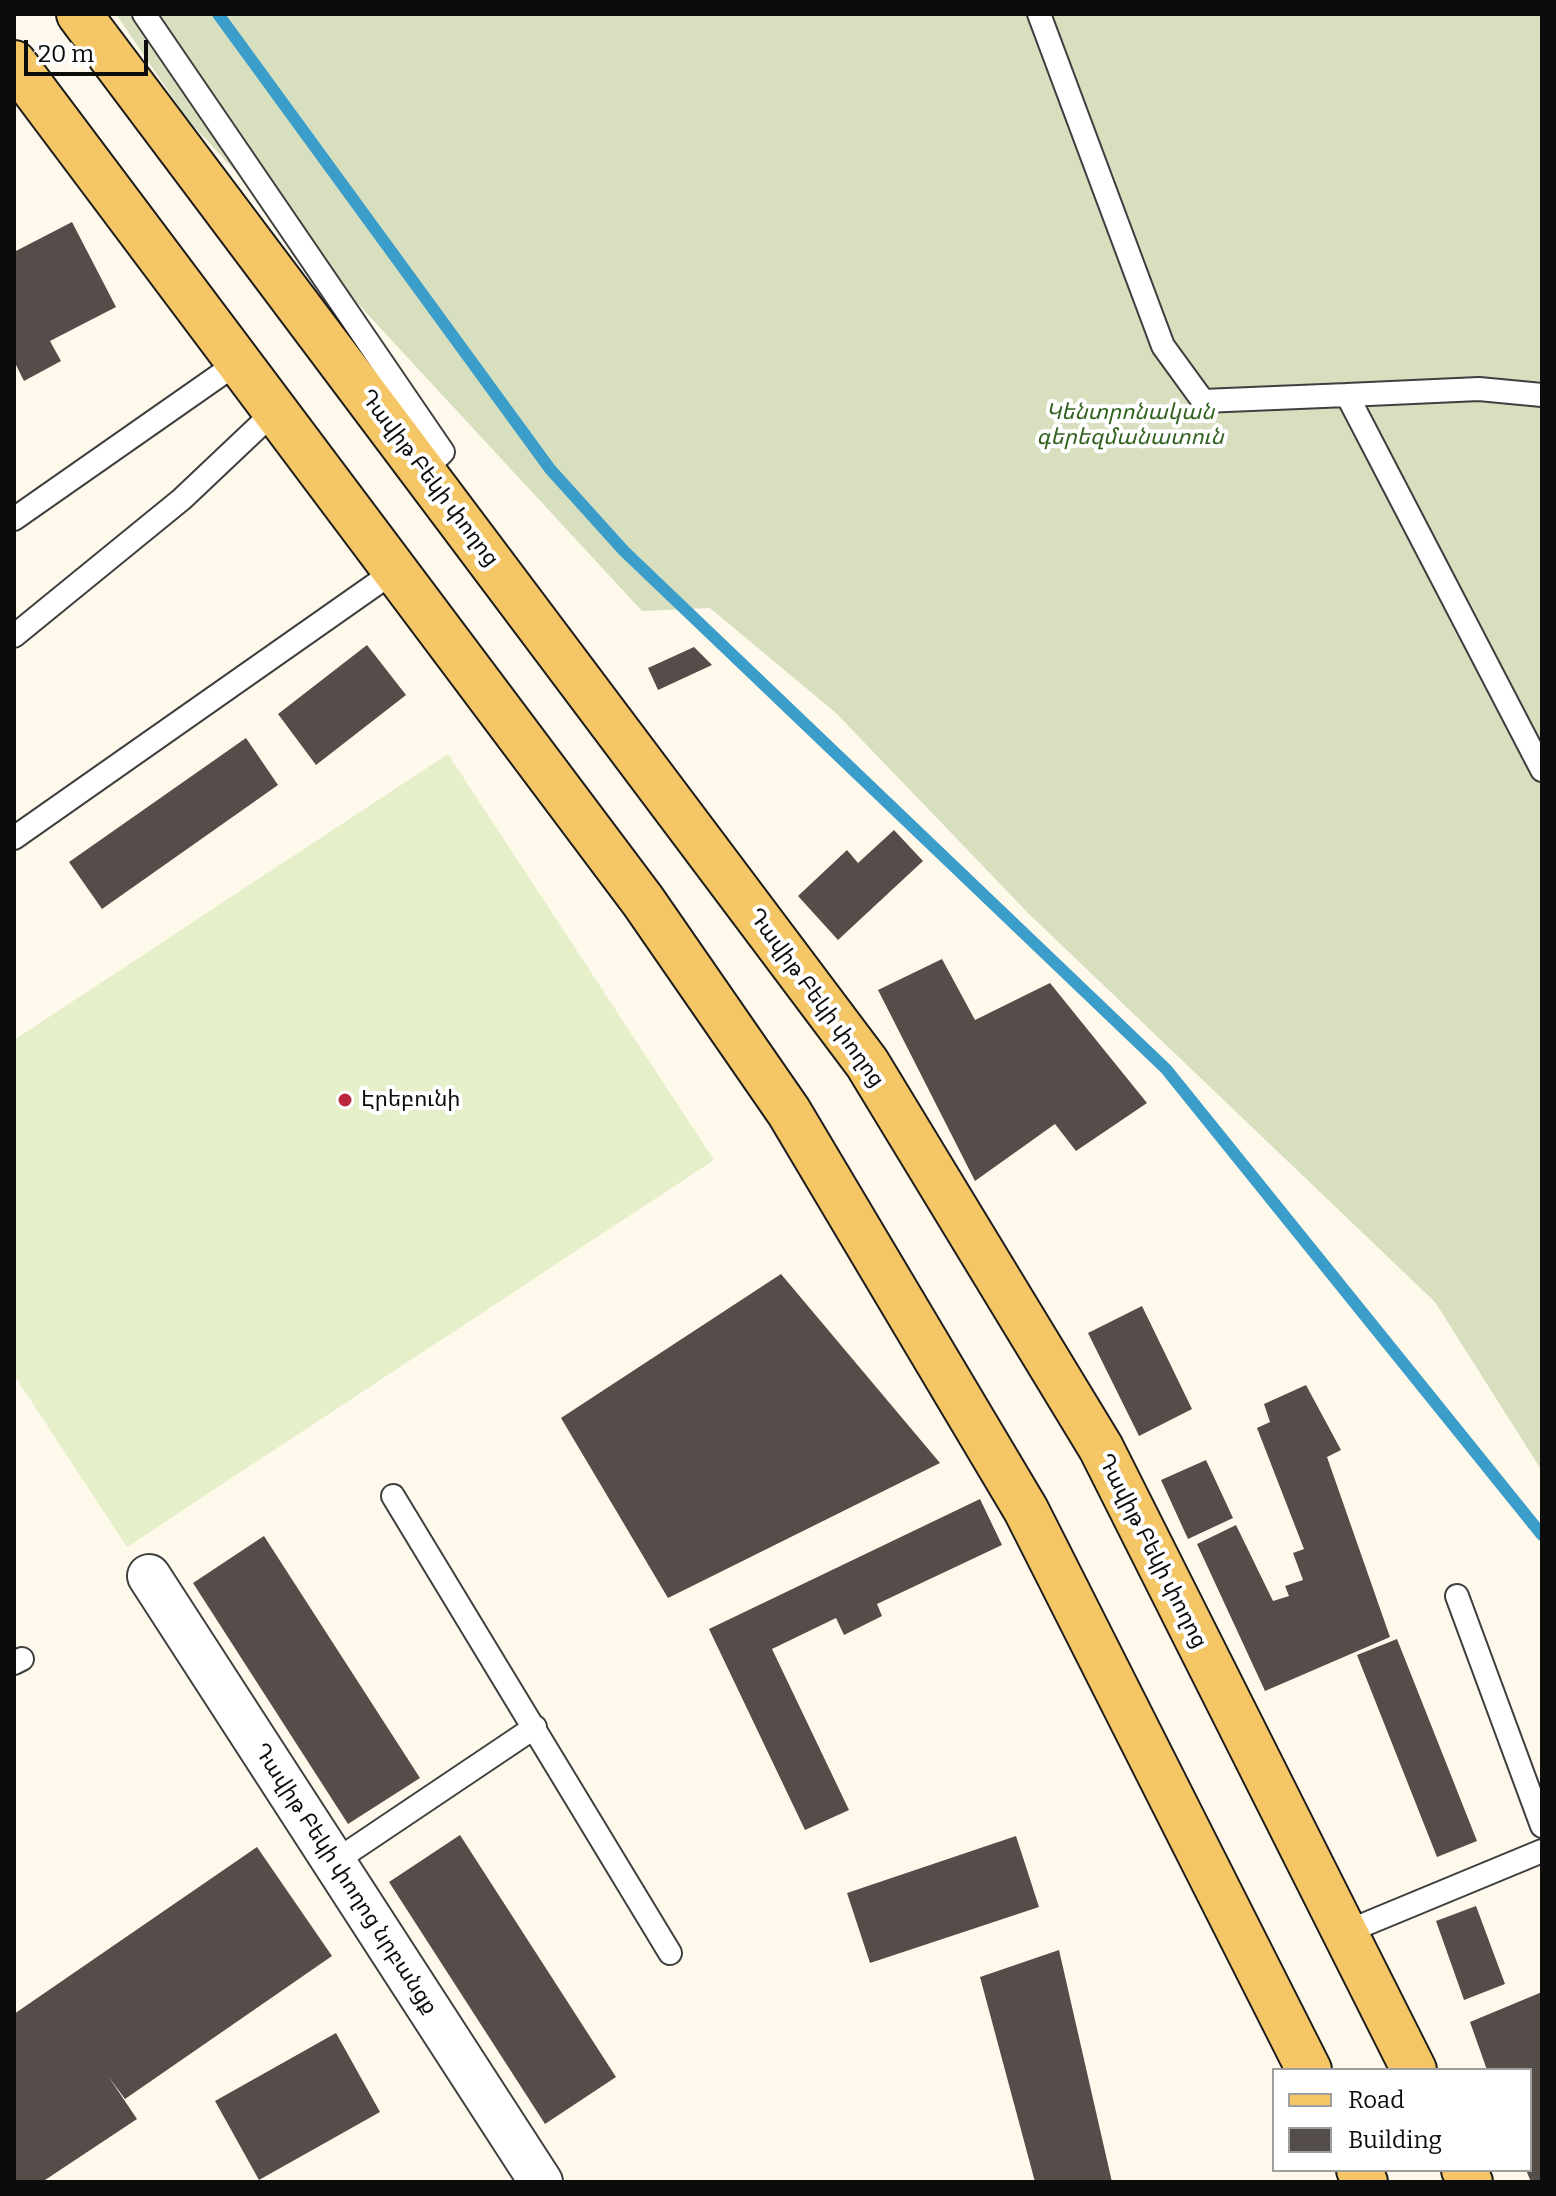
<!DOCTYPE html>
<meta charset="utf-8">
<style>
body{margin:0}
#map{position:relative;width:1556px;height:2196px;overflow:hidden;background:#fff9ec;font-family:Bitter,serif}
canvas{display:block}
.frame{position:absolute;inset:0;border:16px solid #0c0c0c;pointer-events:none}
.legend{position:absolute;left:1272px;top:2068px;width:260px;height:104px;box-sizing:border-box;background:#fff;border:2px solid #9e9e9e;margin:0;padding:10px 14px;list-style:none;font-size:24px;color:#0c0c0c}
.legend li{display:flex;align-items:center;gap:16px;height:40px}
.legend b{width:40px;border:2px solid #9e9e9e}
.scale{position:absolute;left:24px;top:40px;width:124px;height:36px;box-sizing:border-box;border:4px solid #0c0c0c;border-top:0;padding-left:10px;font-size:24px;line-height:28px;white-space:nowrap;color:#0c0c0c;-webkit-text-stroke:6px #fff;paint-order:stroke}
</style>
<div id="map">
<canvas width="1556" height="2196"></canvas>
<div class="frame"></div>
<ul class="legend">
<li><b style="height:10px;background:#f5c666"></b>Road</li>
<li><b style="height:22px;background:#554d49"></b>Building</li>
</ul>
<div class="scale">20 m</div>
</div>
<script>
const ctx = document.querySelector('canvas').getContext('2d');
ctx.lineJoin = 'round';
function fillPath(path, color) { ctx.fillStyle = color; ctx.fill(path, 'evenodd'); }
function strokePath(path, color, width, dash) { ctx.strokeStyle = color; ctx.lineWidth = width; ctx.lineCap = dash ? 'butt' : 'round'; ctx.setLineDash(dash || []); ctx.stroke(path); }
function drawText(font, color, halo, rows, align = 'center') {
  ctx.font = font + ' Bitter,"Noto Sans Armenian",serif'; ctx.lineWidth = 8; ctx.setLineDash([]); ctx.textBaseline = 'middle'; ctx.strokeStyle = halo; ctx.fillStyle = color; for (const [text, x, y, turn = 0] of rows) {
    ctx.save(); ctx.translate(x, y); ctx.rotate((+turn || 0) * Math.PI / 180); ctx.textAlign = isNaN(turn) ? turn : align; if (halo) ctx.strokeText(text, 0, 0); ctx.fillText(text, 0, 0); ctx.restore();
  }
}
fillPath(new Path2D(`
 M 116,14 L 1542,14 L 1542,1471 L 1435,1302 L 1029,914 L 836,713 L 710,608 L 642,611 L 187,119 Z`), '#d7dfbf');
fillPath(new Path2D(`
 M 448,754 L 714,1160 L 127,1547 L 14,1375 L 14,1040 Z`), '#e5efc9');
strokePath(new Path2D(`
 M 218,14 L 550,469 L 624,551 L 1166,1069 L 1542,1535`), '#3b9dca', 12);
fillPath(new Path2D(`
 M 72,222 L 116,307 L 50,341 L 61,361 L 24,381 L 14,361 L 14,252 Z
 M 367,645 L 406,695 L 316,765 L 278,714 Z
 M 694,647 L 712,665 L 658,690 L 648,668 Z
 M 246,738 L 278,785 L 102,909 L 69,862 Z
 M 894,830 L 923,861 L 838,940 L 798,896 L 847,850 L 858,863 Z
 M 942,959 L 975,1020 L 1050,983 L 1147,1103 L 1076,1151 L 1055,1124 L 975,1181 L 878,990 Z
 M 781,1274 L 940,1463 L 668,1598 L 561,1418 Z
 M 1142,1306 L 1192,1409 L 1139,1436 L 1088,1333 Z
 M 1306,1385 L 1341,1450 L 1327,1457 L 1390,1637 L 1265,1691 L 1197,1544 L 1236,1525 L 1273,1601 L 1289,1596 L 1285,1586 L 1303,1580 L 1293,1553 L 1304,1549 L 1257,1428 L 1270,1422 L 1264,1404 Z
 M 1206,1460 L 1233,1518 L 1188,1539 L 1161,1480 Z
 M 980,1499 L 1002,1545 L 877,1604 L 882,1616 L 844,1635 L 836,1618 L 772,1649 L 849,1810 L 805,1830 L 709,1629 Z
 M 264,1536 L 420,1778 L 348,1824 L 193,1583 Z
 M 1397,1639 L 1477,1841 L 1437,1857 L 1357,1655 Z
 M 460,1835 L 616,2077 L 545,2124 L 389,1882 Z
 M 1016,1836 L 1039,1907 L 870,1963 L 847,1893 Z
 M 257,1847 L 332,1956 L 125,2099 L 108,2076 L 137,2119 L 42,2182 L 14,2182 L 14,2014 Z
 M 1476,1906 L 1505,1984 L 1464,2000 L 1436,1921 Z
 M 1059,1950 L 1112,2182 L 1035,2182 L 980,1977 Z
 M 1542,1992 L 1542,2182 L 1531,2182 L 1526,2170 L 1530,2170 L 1530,2070 L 1487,2070 L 1470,2022 Z
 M 336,2033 L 380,2112 L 259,2180 L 215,2101 Z`), '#554d49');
const lane = new Path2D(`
 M 144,14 L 443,452 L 424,471
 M 1039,14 L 1163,346 L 1203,401 L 1347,395 L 1542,770
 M 1347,395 L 1479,389 L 1542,395
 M 14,519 L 240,361
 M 14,636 L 182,499 L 276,410
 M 14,838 L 396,570
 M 393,1496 L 670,1953
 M 1457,1596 L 1542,1826
 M 14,1663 L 22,1659
 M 334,1862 L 535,1727
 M 1344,1933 L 1542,1851`);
const street = new Path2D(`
 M 149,1576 L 541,2182`);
const primary = new Path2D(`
 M 79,14 L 867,1063 L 1101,1448 L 1414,2070
 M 14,63 L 643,901 L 789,1112 L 1026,1510 L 1309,2070
 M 1359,2170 L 1365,2182
 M 1464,2170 L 1470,2182`);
strokePath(lane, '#3f3f3f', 26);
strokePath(street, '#3f3f3f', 46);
strokePath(primary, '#1d1d1d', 48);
strokePath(lane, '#fff', 22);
strokePath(street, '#fff', 42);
strokePath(primary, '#f5c666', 44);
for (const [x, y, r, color] of [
 [345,1100,8,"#b9283b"]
]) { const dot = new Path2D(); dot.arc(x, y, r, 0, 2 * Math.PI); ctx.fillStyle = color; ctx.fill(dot); strokePath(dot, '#fff', 3); }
drawText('italic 22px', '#32621f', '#fff', [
 ["Կենտրոնական",1130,413],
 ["գերեզմանատուն",1130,438]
]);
drawText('22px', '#0c0c0c', '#fff', [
 ["Դավիթ Բեկի փողոց",429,478,53],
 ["Դավիթ Բեկի փողոց",816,998,54],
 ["Դավիթ Բեկի փողոց",1152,1551,63],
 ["Դավիթ Բեկի փողոց նրբանցք",345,1879,57]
]);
drawText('22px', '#0c0c0c', '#fff', [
 ["Էրեբունի",361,1100]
], 'left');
</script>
